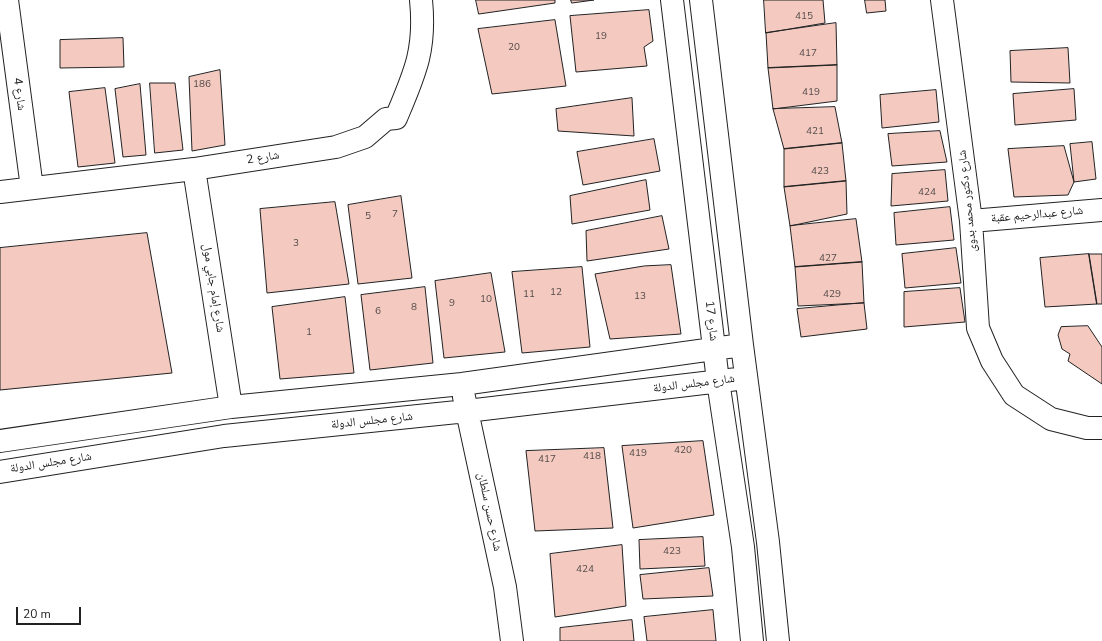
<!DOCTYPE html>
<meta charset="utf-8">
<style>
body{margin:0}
#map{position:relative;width:1102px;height:641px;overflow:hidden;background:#fff;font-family:"Nunito Sans",sans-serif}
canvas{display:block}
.scale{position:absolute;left:16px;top:607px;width:65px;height:18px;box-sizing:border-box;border:2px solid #222;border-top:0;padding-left:5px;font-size:12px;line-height:14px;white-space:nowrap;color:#222;-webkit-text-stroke:3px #fff;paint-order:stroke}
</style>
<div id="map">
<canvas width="1102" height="641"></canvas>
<div class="scale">20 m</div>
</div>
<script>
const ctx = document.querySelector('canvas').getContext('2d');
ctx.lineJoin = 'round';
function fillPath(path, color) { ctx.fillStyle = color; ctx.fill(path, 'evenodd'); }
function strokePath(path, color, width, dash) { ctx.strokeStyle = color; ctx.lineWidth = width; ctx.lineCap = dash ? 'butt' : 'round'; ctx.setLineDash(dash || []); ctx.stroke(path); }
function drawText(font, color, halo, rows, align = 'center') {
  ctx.font = font + ' "Nunito Sans","Noto Naskh Arabic",sans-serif'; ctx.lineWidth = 3; ctx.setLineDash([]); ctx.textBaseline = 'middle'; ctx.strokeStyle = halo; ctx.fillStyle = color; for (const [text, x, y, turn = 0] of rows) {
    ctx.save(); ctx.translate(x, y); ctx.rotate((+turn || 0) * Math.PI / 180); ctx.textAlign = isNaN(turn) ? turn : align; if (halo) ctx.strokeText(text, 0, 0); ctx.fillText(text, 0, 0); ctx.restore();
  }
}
const building = new Path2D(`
 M 476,0 L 555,0 L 555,3 L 479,14 Z
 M 571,0 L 594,0 L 572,3 Z
 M 764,0 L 823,0 L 825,23 L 766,33 Z
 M 865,0 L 885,0 L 886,11 L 867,13 Z
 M 649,10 L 653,41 L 644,47 L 647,66 L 576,72 L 570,16 Z
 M 555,20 L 566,86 L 492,94 L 478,29 Z
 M 836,23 L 837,65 L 768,68 L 766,33 Z
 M 123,38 L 124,67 L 60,68 L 60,40 Z
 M 1068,48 L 1070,83 L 1011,82 L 1010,51 Z
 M 837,65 L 837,101 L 773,109 L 768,68 Z
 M 220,70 L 225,145 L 192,151 L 189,77 Z
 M 150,83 L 175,83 L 183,150 L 155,153 Z
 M 140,84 L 146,155 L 123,157 L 115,89 Z
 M 105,88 L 115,163 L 78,167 L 69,92 Z
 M 1074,89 L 1076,120 L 1015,125 L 1013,94 Z
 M 936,90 L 939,122 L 882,128 L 880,95 Z
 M 632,98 L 634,136 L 558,131 L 556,109 Z
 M 835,107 L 842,143 L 784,149 L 773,109 Z
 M 940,131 L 947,162 L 892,166 L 888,134 Z
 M 654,139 L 660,171 L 583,185 L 577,152 Z
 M 1092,142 L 1096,179 L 1074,182 L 1070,144 Z
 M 842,143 L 846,181 L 784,187 L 784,149 Z
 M 1064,146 L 1074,182 L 1068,195 L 1014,197 L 1008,149 Z
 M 945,170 L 948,201 L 891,206 L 892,174 Z
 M 646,180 L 650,210 L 572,224 L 570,196 Z
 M 846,181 L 847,214 L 790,226 L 784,187 Z
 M 401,196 L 412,278 L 358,284 L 348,205 Z
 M 335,202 L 349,284 L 267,293 L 260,209 Z
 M 950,207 L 954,240 L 896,245 L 894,213 Z
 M 662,216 L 669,249 L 587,261 L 586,231 Z
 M 856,219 L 862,262 L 795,267 L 790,226 Z
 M 147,233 L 172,373 L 0,390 L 0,248 Z
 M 956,248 L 961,283 L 905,288 L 902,254 Z
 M 1089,254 L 1097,304 L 1045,307 L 1040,258 Z
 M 1089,254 L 1102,254 L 1102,304 L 1097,304 Z
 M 862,262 L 864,303 L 798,306 L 795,267 Z
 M 671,265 L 681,334 L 610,339 L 595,274 L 644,266 Z
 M 582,267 L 590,347 L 522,353 L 512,272 Z
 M 491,273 L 505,352 L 444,358 L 435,281 Z
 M 425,287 L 433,363 L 370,370 L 361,295 Z
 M 960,288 L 965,322 L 904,327 L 904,292 Z
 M 345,297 L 354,373 L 280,379 L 272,307 Z
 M 864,303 L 867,329 L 801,337 L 797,309 Z
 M 1088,326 L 1102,347 L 1102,384 L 1068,361 L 1070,354 L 1062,349 L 1058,335 L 1061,327 Z
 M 703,441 L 714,515 L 633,528 L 622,446 Z
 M 604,448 L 613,528 L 535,531 L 526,451 Z
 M 703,537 L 705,566 L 640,569 L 639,540 Z
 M 622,545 L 626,606 L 555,617 L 550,554 Z
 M 709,568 L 713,596 L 643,599 L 640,575 Z
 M 713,610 L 716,641 L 647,641 L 644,617 Z
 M 632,620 L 634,641 L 560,641 L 560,628 Z`);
fillPath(building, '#f3c9c0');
strokePath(building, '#222', 1);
const minor = new Path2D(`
 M 7,0 L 32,188
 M 672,0 L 718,381 L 743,547 L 752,641
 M 701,0 L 742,345 L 768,542 L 778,641
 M 942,0 L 971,221 L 978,328 L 992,361 L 1014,395 L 1051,419 L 1087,428 L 1102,428
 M 194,169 L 231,407
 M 0,192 L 194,169 L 336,147 L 365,137 L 386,119 L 396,118 C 415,73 426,50 421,0
 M 971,221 L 1102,210
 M 464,397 L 505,587 L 512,641
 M 0,441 L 231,407 L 462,384 L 742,345
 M 0,472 L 224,436 L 467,411 L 746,378`);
strokePath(minor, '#222', 24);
strokePath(minor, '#fff', 22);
drawText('10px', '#564c4a', null, [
 ["415",804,17],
 ["19",601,37],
 ["20",514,48],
 ["417",808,54],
 ["186",202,85],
 ["419",811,93],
 ["421",815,132],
 ["423",820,172],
 ["424",927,193],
 ["7",395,215],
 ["5",368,217],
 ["3",296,244],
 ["427",828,259],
 ["12",556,293],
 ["11",529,295],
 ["429",832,295],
 ["13",640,297],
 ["10",486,300],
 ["9",452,304],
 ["8",414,308],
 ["6",378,312],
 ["1",309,333],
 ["420",683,451],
 ["419",638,454],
 ["418",592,457],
 ["417",547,460],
 ["423",672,552],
 ["424",585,570]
]);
drawText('12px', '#222', '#fff', [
 ["شارع 4",19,94,83],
 ["شارع 2",263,158,-9],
 ["شارع دكتور محمد بدوى",968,201,-96],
 ["شارع عبدالرحيم عقبة",1037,215,-5],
 ["شارع إمام جابي مول",213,288,81],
 ["شارع 17",711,321,83],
 ["شارع مجلس الدولة",694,384,-7],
 ["شارع مجلس الدولة",372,421,-6],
 ["شارع مجلس الدولة",51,463,-9],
 ["شارع حسن سلطان",489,512,78]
]);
</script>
